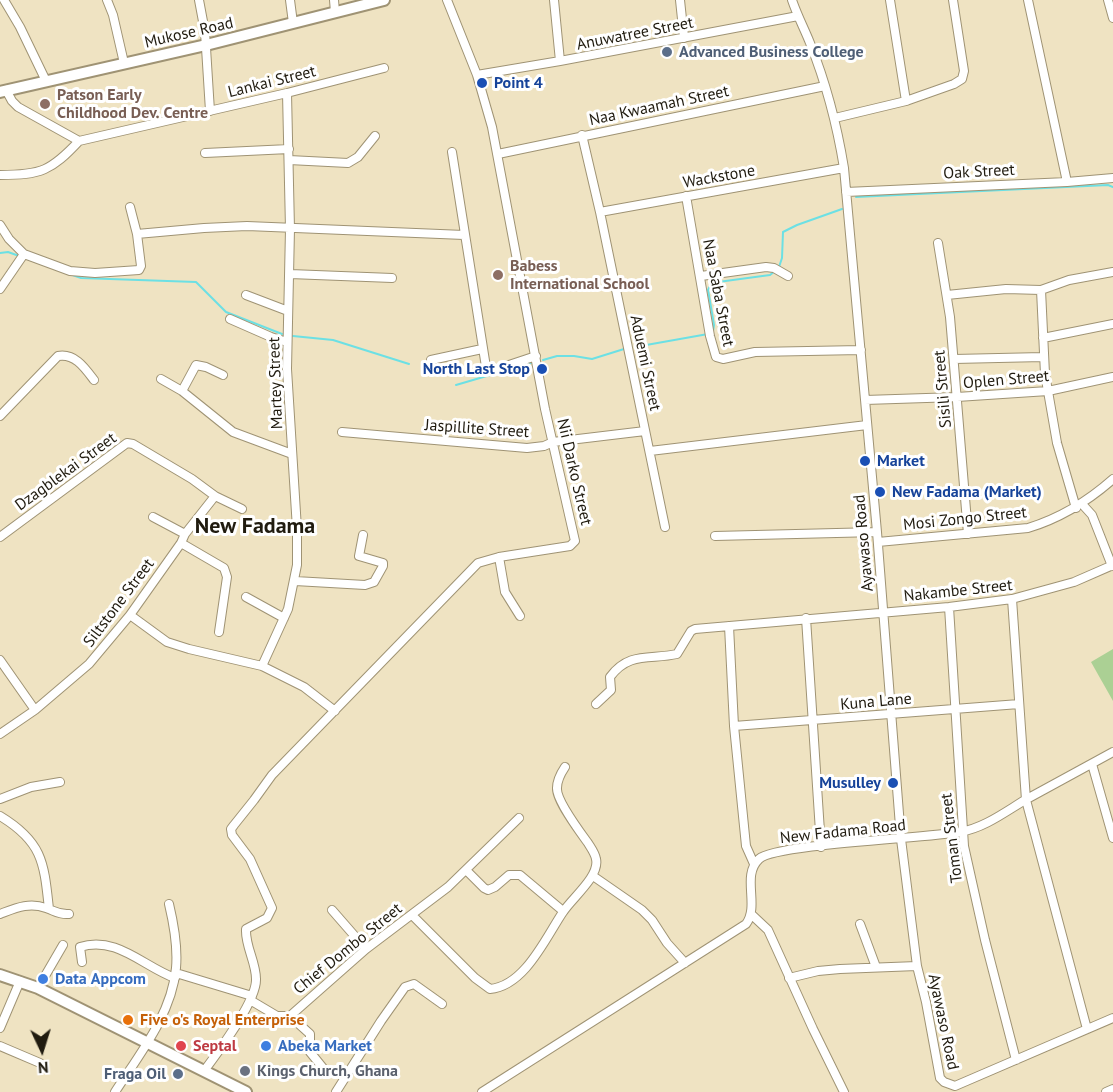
<!DOCTYPE html>
<style>
body{margin:0}
#map{position:relative;width:1113px;height:1092px;overflow:hidden;background:#efe3c2;font-family:"PT Sans",sans-serif}
canvas{display:block}
.north{position:absolute;left:12px;top:1020px;width:60px;height:60px;-webkit-text-stroke:4px #fff;paint-order:stroke;rotate:176deg;font-size:16px;font-weight:700;line-height:24px;text-align:center;color:#201b0f}
.north::after{content:'';display:block;margin:auto;width:21px;height:27px;background:#201b0f;clip-path:polygon(50% 0,100% 100%,50% 72%,0 100%)}
</style>
<div id="map">
<canvas width="1113" height="1092"></canvas>
<div class="north">N</div>
</div>
<script>
const ctx = document.querySelector('canvas').getContext('2d');
ctx.lineJoin = 'round';
function fillPath(path, color) { ctx.fillStyle = color; ctx.fill(path, 'evenodd'); }
function strokePath(path, color, width, dash) { ctx.strokeStyle = color; ctx.lineWidth = width; ctx.lineCap = dash ? 'butt' : 'round'; ctx.setLineDash(dash || []); ctx.stroke(path); }
function drawText(font, color, halo, rows, align = 'center') {
  ctx.font = font + ' "PT Sans",sans-serif'; ctx.lineWidth = 6; ctx.setLineDash([]); ctx.textBaseline = 'middle'; ctx.strokeStyle = halo; ctx.fillStyle = color; for (const [text, x, y, turn = 0] of rows) {
    ctx.save(); ctx.translate(x, y); ctx.rotate((+turn || 0) * Math.PI / 180); ctx.textAlign = isNaN(turn) ? turn : align; if (halo) ctx.strokeText(text, 0, 0); ctx.fillText(text, 0, 0); ctx.restore();
  }
}
fillPath(new Path2D(`
 M 1113,649 L 1113,701 L 1091,662 Z`), '#abd094');
strokePath(new Path2D(`
 M 856,197 L 1108,185 L 1113,187
 M 0,253 L 8,252 L 81,278 L 196,282 L 226,312 L 282,334
 M 779,267 L 782,258 L 783,232 L 797,225 L 842,209
 M 713,331 L 714,325 L 708,290 L 710,286 L 718,282 L 770,275 L 775,271
 M 293,336 L 333,340 L 409,364
 M 635,347 L 708,334
 M 543,360 L 557,356 L 574,356 L 592,359 L 624,349
 M 456,385 L 531,363`), '#6ce0e4', 2);
const street = new Path2D(`
 M 4,0 L 20,27 L 46,81
 M 107,0 L 113,15 L 124,63
 M 199,0 L 205,32 L 210,111
 M 290,0 L 293,23
 M 334,0 L 335,12
 M 554,0 L 560,61
 M 680,0 L 684,38
 M 792,0 C 797,15 804,28 810,43 C 826,83 837,125 844,168 L 877,532 L 901,839 L 917,966 L 926,1002 L 940,1078 L 944,1082 L 955,1086 L 1113,1018
 M 890,0 L 906,101
 M 1028,0 L 1067,182
 M 1108,0 L 1113,18
 M 477,75 L 560,61 L 798,16
 M 6,90 L 12,101 L 18,107 L 79,141
 M 835,118 L 906,101 L 954,84 L 962,79 L 964,71 L 953,0
 M 582,135 L 600,212 L 665,527
 M 452,152 L 486,367 L 491,371 L 536,356
 M 205,153 L 289,149
 M 498,154 L 825,86
 M 289,160 L 348,163 L 358,157 L 375,136
 M 0,175 C 41,175 51,171 79,141 L 287,93 L 384,68
 M 846,192 L 1067,182 L 1113,178
 M 686,196 L 710,336 L 716,357 L 723,359 L 755,352 L 861,350
 M 600,212 L 844,168
 M 0,225 L 9,239 L 24,254
 M 137,234 L 204,228 L 247,226 L 464,235
 M 938,243 L 950,317 L 968,534
 M 290,274 L 392,278
 M 701,276 L 766,267 L 774,268 L 788,276
 M 0,289 L 24,254 L 70,271 L 95,273 L 139,270 L 141,266 L 137,234 L 130,207
 M 1041,290 L 1045,374 L 1057,443 L 1076,508
 M 246,295 L 288,311
 M 947,295 L 1006,289 L 1041,290 L 1069,280 L 1113,272
 M 230,319 L 271,337 L 287,342
 M 1043,338 L 1113,324
 M 954,359 L 1043,357
 M 431,360 L 482,349
 M 161,379 L 182,391 L 233,432 L 292,454
 M 182,391 L 196,365 L 206,367 L 223,375
 M 865,400 L 957,397 L 1048,391 L 1113,377
 M 0,416 L 58,356 C 75,353 85,368 94,380
 M 342,432 L 527,448 L 544,446 L 553,442 L 645,431
 M 650,451 L 867,425
 M 1082,504 L 1092,515 L 1112,566
 M 153,517 L 185,534
 M 715,536 L 877,532
 M 0,537 L 127,443 L 133,444 L 192,479 L 215,496 L 242,509
 M 878,542 L 1028,528 C 1061,518 1087,502 1113,479
 M 181,543 L 224,568 L 227,577 L 219,632
 M 499,557 L 505,592 L 520,616
 M 295,581 L 365,585 L 374,582 L 383,566 L 383,563 L 359,556 L 363,535
 M 246,597 L 284,618
 M 1012,599 L 1026,800 L 1087,1029
 M 949,607 L 964,846 L 985,940 L 1016,1060
 M 130,615 L 167,642 L 189,649 L 262,666 L 304,687 L 335,711
 M 806,618 L 821,847
 M 729,626 L 734,726 L 746,846 L 754,864
 M 0,660 L 35,710
 M 262,666 L 288,609 L 297,565 L 297,529 L 287,369 L 290,229 L 287,93
 M 596,704 L 611,690 L 610,677 C 629,651 651,660 677,654 L 691,631 L 695,629 L 949,607 L 1012,599 L 1074,582 L 1113,565
 M 734,726 L 1019,704
 M 0,734 L 35,710 L 89,664 L 130,615 L 181,543 L 185,534 L 215,496
 M 1092,764 L 1113,838
 M 0,799 L 31,787 L 60,782
 M 0,816 C 43,842 44,863 49,909
 M 467,871 L 484,888 L 488,890 L 495,887 L 509,875 L 520,875 L 563,911
 M 593,876 L 642,910 L 652,920 L 667,943 L 685,963
 M 332,910 L 366,949
 M 0,914 C 16,908 29,902 46,908 C 55,911 59,915 69,914
 M 412,915 L 475,978 L 490,989 C 525,986 546,937 563,912 C 572,898 600,876 596,859 C 595,853 591,848 588,843 C 580,832 556,800 557,788 C 557,780 561,773 565,767
 M 752,915 L 768,930 L 813,1029 L 844,1092
 M 860,924 L 876,967
 M 82,962 L 80,947 C 116,935 144,967 175,978
 M 176,973 L 252,996
 M 789,978 L 818,971 L 840,969 L 917,966
 M 38,988 L 63,945
 M 250,1000 L 277,1016 L 290,1016 L 366,949 L 448,887 L 519,818
 M 290,1016 L 310,1034 L 310,1052 L 323,1068
 M 0,1028 L 20,981
 M 0,1046 L 40,1063
 M 204,1071 C 218,1052 257,1001 256,979 C 256,962 245,946 246,929 L 267,918 L 272,908 L 250,859 L 232,835 L 231,829 L 234,825 L 254,800 L 272,775 L 478,563 L 499,557 L 570,546 L 575,541 L 545,409 L 492,127 L 477,75 L 447,0
 M 115,1092 C 139,1055 172,1014 176,968 C 178,946 174,925 169,904
 M 336,1092 L 381,1021 L 405,987 L 414,984 L 442,1004
 M 482,1092 L 746,924 C 760,905 741,876 759,859 C 775,844 927,838 960,832 C 984,828 1005,812 1025,800 C 1054,784 1084,768 1113,752
 M 1106,1092 L 1113,1089`);
const secondary = new Path2D(`
 M 0,92 L 206,45 L 384,0
 M 0,975 L 38,988 L 246,1092`);
strokePath(street, '#9f9374', 10);
strokePath(secondary, '#9f9374', 14);
strokePath(street, '#fff', 8);
strokePath(secondary, '#fff', 10);
for (const [x, y, r, color] of [
 [667,52,6,"#5c6f8a"],
 [482,83,6,"#1a4fb4"],
 [45,104,6,"#8d6e63"],
 [498,275,6,"#8d6e63"],
 [542,369,6,"#1a4fb4"],
 [865,461,6,"#1a4fb4"],
 [880,492,6,"#1a4fb4"],
 [893,783,6,"#1a4fb4"],
 [43,979,6,"#3f7fe0"],
 [128,1020,6,"#e8710a"],
 [181,1046,6,"#e0444e"],
 [266,1046,6,"#3f7fe0"],
 [245,1071,6,"#6b7280"],
 [178,1074,6,"#5c6f8a"]
]) { const dot = new Path2D(); dot.arc(x, y, r, 0, 2 * Math.PI); ctx.fillStyle = color; ctx.fill(dot); strokePath(dot, '#fff', 2); }
drawText('16px', '#201b0f', '#fff', [
 ["Mukose Road",189,33,-13],
 ["Anuwatree Street",635,34,-11],
 ["Lankai Street",272,82,-14],
 ["Naa Kwaamah Street",659,106,-12],
 ["Oak Street",979,172,-3],
 ["Wackstone",719,177,-10],
 ["Naa Saba Street",718,293,79],
 ["Aduemi Street",645,363,78],
 ["Oplen Street",1006,380,-5],
 ["Martey Street",276,383,-92],
 ["Sisili Street",943,389,-95],
 ["Jaspillite Street",477,429,4],
 ["Dzagblekai Street",66,472,-36],
 ["Nii Darko Street",574,472,77],
 ["Mosi Zongo Street",965,519,-6],
 ["Ayawaso Road",864,543,-95],
 ["Nakambe Street",958,591,-6],
 ["Siltstone Street",119,603,-53],
 ["Kuna Lane",876,702,-5],
 ["New Fadama Road",843,832,-6],
 ["Toman Street",952,838,-97],
 ["Chief Dombo Street",348,949,-39],
 ["Ayawaso Road",943,1022,78]
]);
drawText('bold 16px', '#4e5e75', '#fff', [
 ["Advanced Business College",679,52],
 ["Fraga Oil",166,1074,"right"]
], 'left');
drawText('bold 16px', '#164399', '#fff', [
 ["Point 4",494,83],
 ["North Last Stop",530,369,"right"],
 ["Market",877,461],
 ["New Fadama (Market)",892,492],
 ["Musulley",881,783,"right"]
], 'left');
drawText('bold 16px', '#785e54', '#fff', [
 ["Patson Early",57,95],
 ["Childhood Dev. Centre",57,113],
 ["Babess",510,266],
 ["International School",510,284]
], 'left');
drawText('bold 16px', '#366cbe', '#fff', [
 ["Data Appcom",55,979],
 ["Abeka Market",278,1046]
], 'left');
drawText('bold 16px', '#c56008', '#fff', [
 ["Five o's Royal Enterprise",140,1020]
], 'left');
drawText('bold 16px', '#be3a42', '#fff', [
 ["Septal",193,1046]
], 'left');
drawText('bold 16px', '#5b616d', '#fff', [
 ["Kings Church, Ghana",257,1071]
], 'left');
drawText('bold 22px', '#201b0f', '#fff', [
 ["New Fadama",255,527]
]);
</script>
